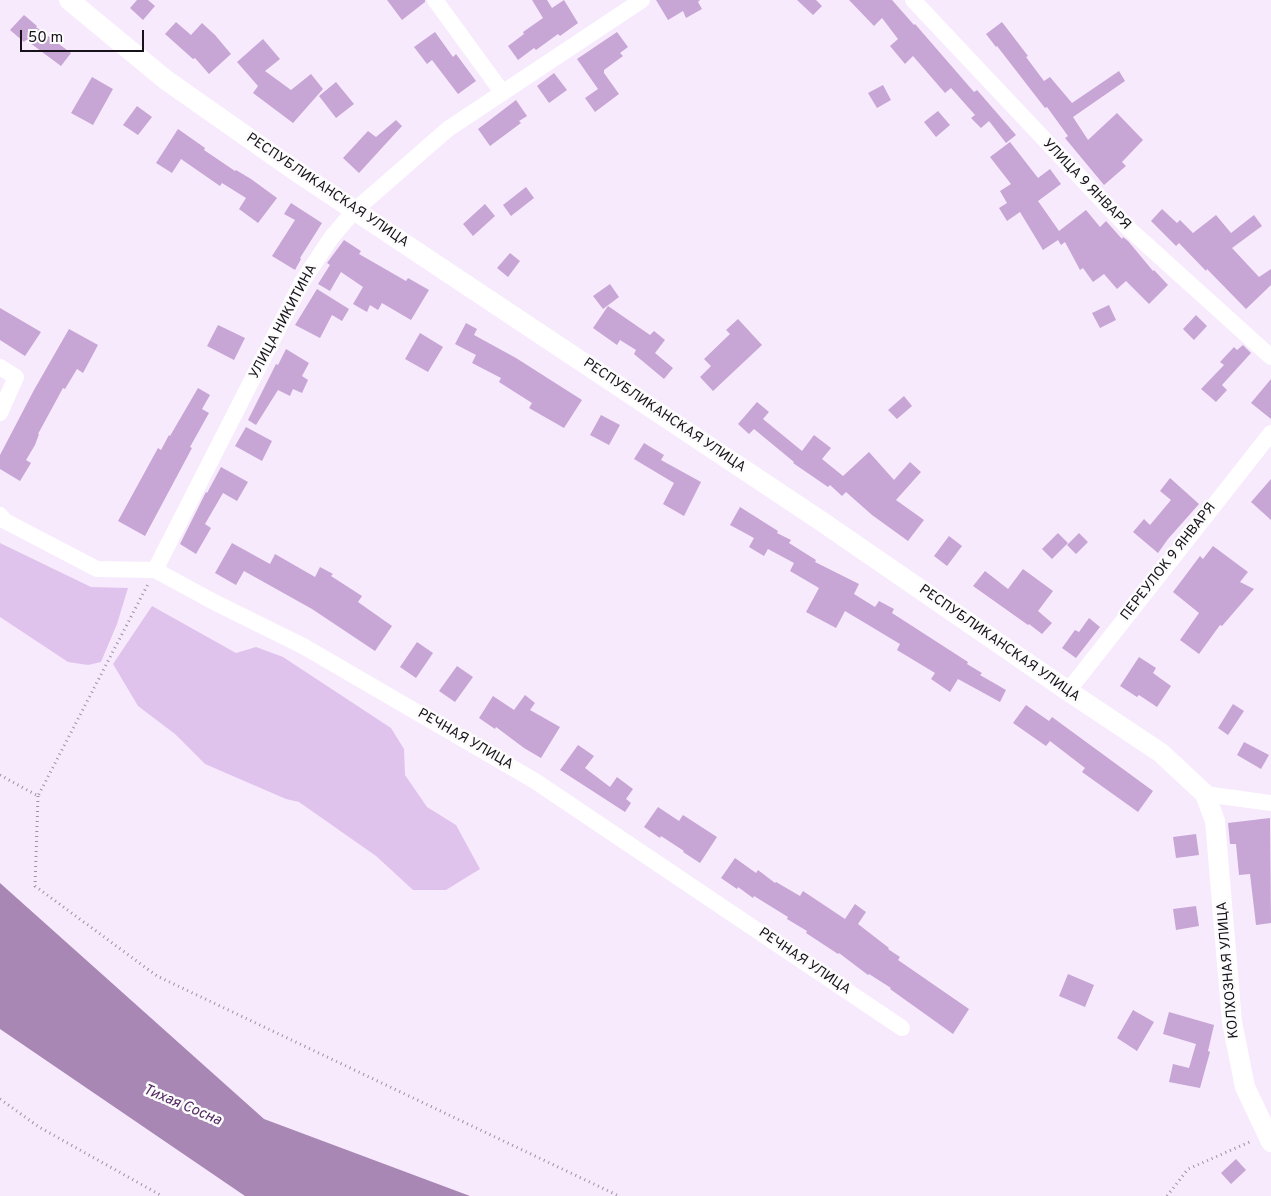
<!DOCTYPE html>
<meta charset="utf-8">
<style>
body{margin:0}
#map{position:relative;width:1271px;height:1196px;overflow:hidden;background:#f7eafd;font-family:Overpass,sans-serif}
canvas{display:block}
.scale{position:absolute;left:20px;top:30px;width:124px;height:22px;box-sizing:border-box;border:2px solid #18121a;border-top:0;padding-left:6px;font-size:15px;line-height:18px;white-space:nowrap;color:#18121a;-webkit-text-stroke:4px #fcfcfc;paint-order:stroke}
</style>
<div id="map">
<canvas width="1271" height="1196"></canvas>
<div class="scale">50 m</div>
</div>
<script>
const ctx = document.querySelector('canvas').getContext('2d');
ctx.lineJoin = 'round';
function fillPath(path, color) { ctx.fillStyle = color; ctx.fill(path, 'evenodd'); }
function strokePath(path, color, width, dash) { ctx.strokeStyle = color; ctx.lineWidth = width; ctx.lineCap = dash ? 'butt' : 'round'; ctx.setLineDash(dash || []); ctx.stroke(path); }
function drawText(font, color, halo, rows, align = 'center') {
  ctx.font = font + ' Overpass,sans-serif'; ctx.lineWidth = 5; ctx.setLineDash([]); ctx.textBaseline = 'middle'; ctx.strokeStyle = halo; ctx.fillStyle = color; for (const [text, x, y, turn = 0] of rows) {
    ctx.save(); ctx.translate(x, y); ctx.rotate((+turn || 0) * Math.PI / 180); ctx.textAlign = isNaN(turn) ? turn : align; if (halo) ctx.strokeText(text, 0, 0); ctx.fillText(text, 0, 0); ctx.restore();
  }
}
fillPath(new Path2D(`
 M 0,543 L 91,587 L 128,588 L 117,624 L 101,662 L 88,665 L 68,662 L 0,617 Z
 M 152,606 L 236,653 L 256,647 L 283,657 L 391,728 L 404,749 L 405,775 L 427,807 L 456,825 L 480,869 L 446,890 L 413,890 L 376,856 L 299,802 L 286,799 L 205,764 L 175,734 L 138,706 L 113,664 Z`), '#e0c3ec');
fillPath(new Path2D(`
 M 0,883 L 264,1119 L 470,1196 L 245,1196 L 0,1029 Z`), '#a887b5');
fillPath(new Path2D(`
 M 137,0 L 148,0 L 155,6 L 143,20 L 130,8 Z
 M 387,0 L 425,0 L 425,2 L 402,20 Z
 M 532,0 L 547,0 L 552,8 L 564,0 L 578,23 L 560,36 L 558,34 L 536,50 L 534,48 L 518,60 L 508,46 L 524,34 L 523,32 L 543,18 Z
 M 656,0 L 700,0 L 698,2 L 702,9 L 686,18 L 683,11 L 668,20 Z
 M 797,0 L 816,0 L 822,6 L 813,15 Z
 M 849,0 L 892,0 L 914,25 L 915,24 L 974,92 L 977,90 L 1016,135 L 1006,143 L 989,121 L 981,128 L 971,118 L 975,115 L 951,88 L 945,93 L 913,56 L 905,64 L 890,46 L 898,39 L 882,18 L 874,26 Z
 M 24,15 L 37,26 L 36,27 L 71,53 L 61,66 L 26,40 L 24,42 L 10,30 Z
 M 176,22 L 191,35 L 202,23 L 215,35 L 231,54 L 209,74 L 195,58 L 193,59 L 165,34 Z
 M 1002,22 L 1028,56 L 1026,57 L 1044,81 L 1050,77 L 1072,103 L 1119,71 L 1125,81 L 1073,117 L 1088,140 L 1117,113 L 1143,140 L 1122,162 L 1126,166 L 1104,185 L 1065,138 L 1068,136 L 1047,107 L 1045,108 L 997,46 L 996,47 L 986,34 Z
 M 435,32 L 453,57 L 456,54 L 476,81 L 458,94 L 432,60 L 427,64 L 414,47 Z
 M 617,32 L 628,47 L 620,53 L 623,56 L 604,70 L 604,73 L 619,94 L 595,112 L 585,98 L 598,89 L 577,59 Z
 M 263,39 L 280,59 L 265,71 L 291,90 L 311,74 L 323,89 L 293,123 L 253,93 L 258,86 L 237,62 Z
 M 554,73 L 567,90 L 549,103 L 537,86 Z
 M 92,77 L 113,89 L 93,125 L 71,113 Z
 M 336,82 L 354,104 L 336,118 L 319,96 Z
 M 883,85 L 891,100 L 877,108 L 868,93 Z
 M 516,100 L 527,116 L 519,121 L 521,123 L 490,146 L 478,129 Z
 M 137,106 L 152,117 L 138,135 L 123,125 Z
 M 938,111 L 950,125 L 936,137 L 924,122 Z
 M 396,120 L 402,126 L 359,173 L 343,158 L 368,131 L 376,137 Z
 M 178,129 L 205,148 L 204,150 L 235,171 L 236,170 L 251,179 L 277,198 L 258,223 L 239,209 L 246,198 L 222,183 L 220,186 L 181,159 L 172,173 L 156,163 Z
 M 1010,142 L 1038,178 L 1050,169 L 1061,184 L 1038,201 L 1059,231 L 1086,210 L 1100,227 L 1106,221 L 1122,239 L 1123,237 L 1128,241 L 1153,271 L 1154,270 L 1168,285 L 1149,304 L 1126,281 L 1117,289 L 1104,274 L 1093,282 L 1083,268 L 1080,270 L 1065,242 L 1061,245 L 1058,240 L 1043,250 L 1020,212 L 1007,221 L 999,208 L 1007,203 L 1000,191 L 1011,184 L 990,157 Z
 M 526,187 L 534,198 L 511,216 L 503,205 Z
 M 291,203 L 322,223 L 300,258 L 301,259 L 295,270 L 272,256 L 295,220 L 284,214 Z
 M 485,204 L 495,216 L 473,236 L 463,224 Z
 M 1162,209 L 1177,223 L 1180,220 L 1193,233 L 1216,215 L 1231,233 L 1254,215 L 1262,226 L 1232,248 L 1259,277 L 1271,269 L 1271,285 L 1246,309 L 1207,269 L 1206,271 L 1179,243 L 1176,246 L 1151,221 Z
 M 344,240 L 361,251 L 359,254 L 406,281 L 408,278 L 429,290 L 411,320 L 382,303 L 378,310 L 370,305 L 367,312 L 353,304 L 363,287 L 341,272 L 330,291 L 318,284 L 330,265 L 327,263 Z
 M 510,253 L 520,261 L 508,277 L 497,268 Z
 M 610,284 L 619,297 L 603,309 L 593,296 Z
 M 317,289 L 349,309 L 342,321 L 332,315 L 320,338 L 295,325 Z
 M 1109,305 L 1116,320 L 1100,328 L 1092,313 Z
 M 608,306 L 650,335 L 654,331 L 665,340 L 655,353 L 673,368 L 664,379 L 634,354 L 636,350 L 620,340 L 617,345 L 593,328 Z
 M 0,308 L 41,332 L 25,356 L 0,340 Z
 M 1196,315 L 1207,326 L 1194,340 L 1183,329 Z
 M 738,319 L 762,345 L 713,391 L 700,377 L 711,366 L 704,359 L 730,334 L 726,330 Z
 M 466,323 L 477,329 L 474,335 L 516,358 L 582,400 L 564,428 L 529,408 L 532,403 L 499,382 L 501,378 L 472,363 L 476,355 L 455,344 Z
 M 218,325 L 245,338 L 234,360 L 207,346 Z
 M 69,329 L 98,345 L 83,373 L 77,369 L 65,389 L 63,388 L 38,434 L 39,434 L 35,445 L 26,460 L 31,463 L 20,481 L 0,469 L 0,455 L 34,390 Z
 M 420,333 L 443,347 L 428,372 L 405,359 Z
 M 1243,345 L 1251,353 L 1222,385 L 1227,390 L 1216,402 L 1201,389 L 1224,365 L 1220,362 L 1234,347 L 1237,350 Z
 M 286,349 L 309,363 L 302,376 L 308,380 L 302,393 L 293,389 L 290,396 L 278,390 L 256,425 L 248,420 L 276,364 L 278,365 Z
 M 1271,379 L 1271,419 L 1251,403 Z
 M 198,388 L 210,395 L 202,409 L 209,413 L 190,447 L 192,448 L 145,536 L 118,521 L 158,448 L 161,450 L 169,435 L 170,436 Z
 M 904,396 L 912,406 L 897,419 L 888,410 Z
 M 757,402 L 769,412 L 763,419 L 802,451 L 814,435 L 831,448 L 822,459 L 843,476 L 869,452 L 894,480 L 910,462 L 921,472 L 896,500 L 924,520 L 908,541 L 872,515 L 846,492 L 842,496 L 830,485 L 828,487 L 793,463 L 794,462 L 754,429 L 749,434 L 738,424 Z
 M 601,415 L 620,425 L 609,445 L 590,435 Z
 M 246,427 L 272,441 L 262,461 L 235,446 Z
 M 644,443 L 664,455 L 661,460 L 701,482 L 684,516 L 663,504 L 674,483 L 634,459 Z
 M 221,467 L 248,482 L 237,501 L 223,493 L 205,524 L 211,528 L 196,554 L 180,544 L 206,492 L 207,493 Z
 M 1170,478 L 1199,504 L 1168,539 L 1158,553 L 1133,532 L 1144,519 L 1150,525 L 1171,500 L 1160,491 Z
 M 1271,479 L 1271,520 L 1251,502 Z
 M 740,507 L 778,531 L 777,533 L 791,540 L 789,543 L 816,560 L 815,562 L 859,584 L 854,594 L 875,607 L 879,601 L 894,609 L 892,613 L 968,662 L 967,664 L 982,673 L 980,675 L 1006,690 L 1000,702 L 958,679 L 950,692 L 931,679 L 935,673 L 897,650 L 900,644 L 845,611 L 836,628 L 806,612 L 819,588 L 790,571 L 794,563 L 768,549 L 764,556 L 749,547 L 754,538 L 730,525 Z
 M 1058,533 L 1068,543 L 1052,559 L 1042,549 Z
 M 1079,533 L 1088,542 L 1076,554 L 1067,545 Z
 M 949,536 L 962,546 L 947,566 L 934,556 Z
 M 232,543 L 270,564 L 275,554 L 315,577 L 320,567 L 333,574 L 331,576 L 362,596 L 358,602 L 392,626 L 375,651 L 312,609 L 244,571 L 236,585 L 215,573 Z
 M 1213,546 L 1248,572 L 1240,582 L 1254,589 L 1222,626 L 1220,625 L 1199,654 L 1180,640 L 1199,613 L 1173,592 L 1200,556 L 1203,559 Z
 M 1023,569 L 1053,591 L 1038,611 L 1052,623 L 1042,634 L 1029,624 L 1028,625 L 973,586 L 985,571 L 1008,589 Z
 M 1089,618 L 1100,627 L 1076,658 L 1062,648 L 1075,630 L 1079,632 Z
 M 417,642 L 433,653 L 416,678 L 400,667 Z
 M 1139,657 L 1156,668 L 1153,673 L 1171,686 L 1157,707 L 1139,695 L 1137,697 L 1120,686 Z
 M 457,666 L 473,677 L 455,702 L 439,691 Z
 M 525,695 L 535,703 L 530,710 L 560,727 L 541,758 L 524,748 L 496,727 L 495,729 L 479,718 L 493,696 L 514,710 Z
 M 1233,704 L 1244,711 L 1228,735 L 1218,728 Z
 M 1026,705 L 1049,721 L 1052,717 L 1153,791 L 1138,812 L 1082,772 L 1085,768 L 1050,741 L 1046,746 L 1013,723 Z
 M 1244,742 L 1269,755 L 1261,769 L 1237,755 Z
 M 578,745 L 594,756 L 585,768 L 610,787 L 617,777 L 633,789 L 626,799 L 631,803 L 625,812 L 560,770 Z
 M 658,807 L 679,821 L 683,815 L 717,837 L 700,863 L 683,852 L 684,851 L 661,836 L 660,838 L 644,827 Z
 M 1270,818 L 1271,923 L 1256,925 L 1250,874 L 1239,875 L 1236,844 L 1230,844 L 1228,823 Z
 M 1196,834 L 1199,855 L 1176,858 L 1173,837 Z
 M 735,858 L 756,873 L 758,870 L 775,883 L 776,882 L 800,896 L 803,891 L 845,919 L 855,904 L 866,912 L 858,924 L 889,948 L 888,949 L 900,957 L 898,960 L 969,1009 L 953,1034 L 890,989 L 891,988 L 869,974 L 868,975 L 839,953 L 838,954 L 806,933 L 807,931 L 787,919 L 788,917 L 754,896 L 753,898 L 738,887 L 737,889 L 721,878 Z
 M 1196,906 L 1199,926 L 1176,930 L 1173,909 Z
 M 1068,974 L 1094,985 L 1085,1007 L 1059,996 Z
 M 1133,1010 L 1154,1022 L 1137,1051 L 1117,1038 Z
 M 1169,1012 L 1214,1025 L 1208,1051 L 1210,1052 L 1200,1088 L 1169,1082 L 1173,1064 L 1189,1068 L 1196,1044 L 1163,1034 Z
 M 1236,1159 L 1246,1170 L 1231,1184 L 1221,1173 Z`), '#c7a5d5');
strokePath(new Path2D(`
 M 0,775 L 38,796 L 148,584
 M 38,796 L 35,886 L 157,976 L 619,1196
 M 0,1099 L 39,1127 L 162,1196
 M 1167,1196 L 1188,1169 L 1252,1141`), '#9c92a0', 3, [1, 4]);
strokePath(new Path2D(`
 M 435,0 L 502,92
 M 913,0 L 1127,227 L 1271,357
 M 0,367 L 16,377 L 0,413
 M 0,515 L 5,521 L 97,569 L 155,570 L 214,602 L 303,646 L 535,781 L 902,1028
 M 155,570 L 302,282 L 331,238 L 354,211 L 448,129 L 642,0
 M 1068,691 L 1271,433
 M 1205,794 L 1271,803`), '#fff', 16);
strokePath(new Path2D(`
 M 69,0 L 166,80 L 300,174 L 821,521 L 1068,691 L 1161,753 L 1205,794 L 1215,821 L 1232,1022 L 1245,1087 L 1271,1142`), '#fff', 20);
drawText('14px', '#18121a', '#fcfcfc', [
 ["УЛИЦА 9 ЯНВАРЯ",1086,185,46],
 ["РЕСПУБЛИКАНСКАЯ УЛИЦА",327,191,34],
 ["УЛИЦА НИКИТИНА",284,322,-62],
 ["РЕСПУБЛИКАНСКАЯ УЛИЦА",664,416,34],
 ["ПЕРЕУЛОК 9 ЯНВАРЯ",1169,562,-52],
 ["РЕСПУБЛИКАНСКАЯ УЛИЦА",999,644,35],
 ["РЕЧНАЯ УЛИЦА",465,740,30],
 ["РЕЧНАЯ УЛИЦА",804,962,34],
 ["КОЛХОЗНАЯ УЛИЦА",1229,970,-95]
]);
drawText('italic 15px', '#522862', '#fcfcfc', [
 ["Тихая Сосна",182,1106,23]
]);
</script>
